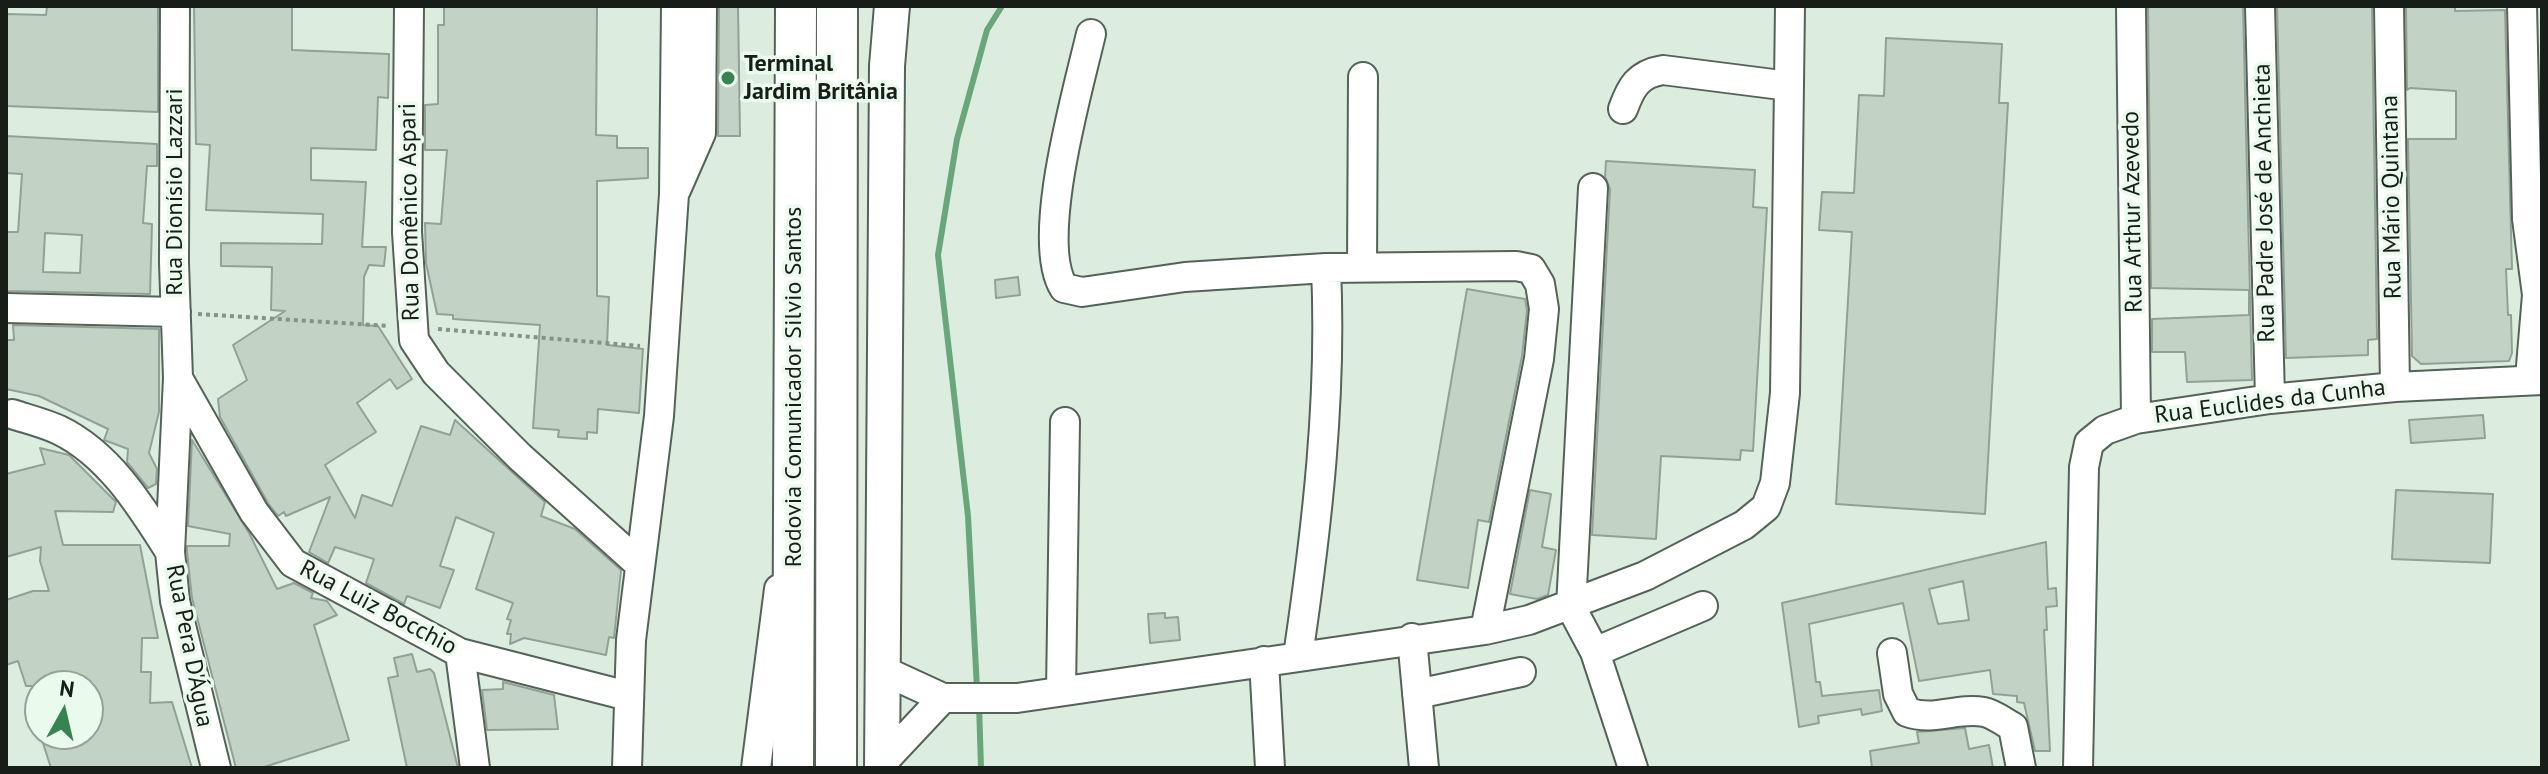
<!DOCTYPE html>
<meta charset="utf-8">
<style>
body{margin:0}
#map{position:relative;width:2548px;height:774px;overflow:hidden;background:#dcede0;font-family:"PT Sans",sans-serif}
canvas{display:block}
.frame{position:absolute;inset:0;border:8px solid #171d18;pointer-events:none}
.north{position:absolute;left:24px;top:670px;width:80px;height:80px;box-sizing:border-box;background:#eafaed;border:2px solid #96a298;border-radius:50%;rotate:8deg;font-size:22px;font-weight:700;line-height:32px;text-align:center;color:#171d18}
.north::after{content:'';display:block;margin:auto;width:28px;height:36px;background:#378351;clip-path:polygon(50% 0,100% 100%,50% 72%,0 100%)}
</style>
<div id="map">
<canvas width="2548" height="774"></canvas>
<div class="frame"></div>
<div class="north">N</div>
</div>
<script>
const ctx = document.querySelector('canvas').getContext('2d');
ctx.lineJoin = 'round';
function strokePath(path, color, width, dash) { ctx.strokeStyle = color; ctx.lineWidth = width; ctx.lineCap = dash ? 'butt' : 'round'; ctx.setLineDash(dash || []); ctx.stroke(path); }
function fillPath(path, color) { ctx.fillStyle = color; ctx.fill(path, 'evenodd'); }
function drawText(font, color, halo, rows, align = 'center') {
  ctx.font = font + ' "PT Sans",sans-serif'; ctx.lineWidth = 7; ctx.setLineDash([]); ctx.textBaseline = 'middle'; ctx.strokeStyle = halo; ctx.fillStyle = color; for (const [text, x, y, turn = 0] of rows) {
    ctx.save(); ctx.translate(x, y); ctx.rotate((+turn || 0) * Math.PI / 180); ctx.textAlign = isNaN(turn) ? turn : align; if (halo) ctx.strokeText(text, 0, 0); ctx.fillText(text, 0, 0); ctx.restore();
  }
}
strokePath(new Path2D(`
 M 977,689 L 968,516 L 938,255 L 957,139 L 987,30 L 1002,6
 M 979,704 L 981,768`), '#69a77b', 6);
const building = new Path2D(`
 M 47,6 L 158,6 L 158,112 L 6,106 L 6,14 L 46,15 Z
 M 194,6 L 292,6 L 292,50 L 389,54 L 388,98 L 378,97 L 376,150 L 311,148 L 311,180 L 366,182 L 362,247 L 386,247 L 384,266 L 369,265 L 364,277 L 363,325 L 378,326 L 412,379 L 397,389 L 390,379 L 357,403 L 376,432 L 325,465 L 355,518 L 362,495 L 392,506 L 421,426 L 450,435 L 455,420 L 545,502 L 541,516 L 575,529 L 621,570 L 614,638 L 609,637 L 606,655 L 524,638 L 510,644 L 511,634 L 507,634 L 511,620 L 507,619 L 513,603 L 476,589 L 494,533 L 456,517 L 440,566 L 454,570 L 440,608 L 407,596 L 404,604 L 366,583 L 374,559 L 335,547 L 328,563 L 309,552 L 330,497 L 286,516 L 284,512 L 278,516 L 268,503 L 220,417 L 218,399 L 247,380 L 233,345 L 285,311 L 271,310 L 272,267 L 221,266 L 221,243 L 322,244 L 323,214 L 206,210 L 210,145 L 196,144 Z
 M 444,6 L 597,6 L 596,135 L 617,136 L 617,148 L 648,148 L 648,178 L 597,181 L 597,296 L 609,297 L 607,345 L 643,349 L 639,413 L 598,409 L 597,433 L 587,432 L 587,439 L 558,437 L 559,430 L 533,428 L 540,325 L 453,319 L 453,315 L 437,314 L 426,263 L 425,223 L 441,224 L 447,150 L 425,150 L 425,105 L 438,104 L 438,25 L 444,25 Z
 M 719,6 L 738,6 L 740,136 L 718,136 Z
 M 2148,6 L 2243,6 L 2252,380 L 2187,382 L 2185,352 L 2152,352 L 2152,319 L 2249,315 L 2249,290 L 2151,288 Z
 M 2277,6 L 2372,6 L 2377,339 L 2368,340 L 2368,355 L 2286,358 Z
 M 2406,6 L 2455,6 L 2455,11 L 2505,10 L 2512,269 L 2506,269 L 2508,315 L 2511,315 L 2512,353 L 2509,361 L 2421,364 L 2412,356 L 2408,139 L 2456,139 L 2456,91 L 2410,88 L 2407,90 Z
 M 1886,38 L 2002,44 L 1999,103 L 2008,103 L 1985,514 L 1836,504 L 1852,232 L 1819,230 L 1822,192 L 1854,193 L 1859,95 L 1884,96 Z
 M 6,136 L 157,144 L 157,166 L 147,166 L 143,223 L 152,224 L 150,294 L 6,291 L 6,232 L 18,232 L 22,174 L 6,173 ZM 45,233 L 82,235 L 80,273 L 43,272 Z
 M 1606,161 L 1755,170 L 1753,207 L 1767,208 L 1753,451 L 1741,450 L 1740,460 L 1661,456 L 1656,539 L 1592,535 L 1610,189 L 1605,177 Z
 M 1018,277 L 1020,295 L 996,298 L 995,280 Z
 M 1467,289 L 1525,299 L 1527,310 L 1522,356 L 1489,522 L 1478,520 L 1468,588 L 1417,580 Z
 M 13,325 L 159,329 L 159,412 L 149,453 L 157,469 L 156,484 L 148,488 L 127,462 L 128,449 L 104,440 L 108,429 L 39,396 L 6,389 L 6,340 L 14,340 Z
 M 2483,415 L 2485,438 L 2411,443 L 2409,420 Z
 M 192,440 L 249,533 L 277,589 L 294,583 L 313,593 L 311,598 L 327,601 L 337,615 L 314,625 L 349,740 L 261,768 L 236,768 L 192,598 L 187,552 L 187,546 L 229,546 L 230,534 L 188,526 Z
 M 40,448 L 69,455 L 116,502 L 113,512 L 55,511 L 63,545 L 140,545 L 158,638 L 142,638 L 141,672 L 151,672 L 150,703 L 172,702 L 192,768 L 51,768 L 40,734 L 88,734 L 88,686 L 26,686 L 18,661 L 6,665 L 6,600 L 33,591 L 49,591 L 40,561 L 41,547 L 6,557 L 6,474 L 45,464 Z
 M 1530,490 L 1551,494 L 1542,547 L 1556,550 L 1548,595 L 1537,599 L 1510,594 Z
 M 2396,490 L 2493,494 L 2490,563 L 2392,559 Z
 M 2046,542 L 2048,589 L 2056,588 L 2057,606 L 2046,607 L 2047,630 L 2044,630 L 2050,751 L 2035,751 L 2024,703 L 2017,702 L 2017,696 L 1993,694 L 1990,670 L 1919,681 L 1903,603 L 1809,624 L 1816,682 L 1820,682 L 1822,696 L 1879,690 L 1882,711 L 1862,715 L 1861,709 L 1818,716 L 1819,723 L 1799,727 L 1782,603 ZM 1963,581 L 1969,620 L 1938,624 L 1929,589 Z
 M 1165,613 L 1165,618 L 1178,617 L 1180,640 L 1150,643 L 1148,614 Z
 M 412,654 L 417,672 L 430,669 L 434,673 L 458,768 L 407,768 L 388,678 L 398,676 L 394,658 Z
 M 503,682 L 554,695 L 558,729 L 487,730 L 482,690 L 503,689 Z
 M 1965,728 L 1969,749 L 1989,745 L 1993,768 L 1872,768 L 1870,751 L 1919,743 L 1917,732 Z`);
fillPath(building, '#c2d3c6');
strokePath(building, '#92a196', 2);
const minor = new Path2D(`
 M 175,6 L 174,263 L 178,378 L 170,552 L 175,601 L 216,768
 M 409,6 L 407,232 L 414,340 L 436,373 L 520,457 L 638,563
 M 2131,6 L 2136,419
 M 2260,6 L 2270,399
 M 2389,6 L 2395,387
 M 2522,6 L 2527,219 L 2537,295
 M 1091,34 C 1078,90 1034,241 1064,288 L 1082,292 L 1185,277 L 1326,268 C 1332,398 1317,527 1298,656
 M 1623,109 C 1631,87 1638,74 1663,70 L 1789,86
 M 1593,188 L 1571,607 L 1595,652 L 1633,768
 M 676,190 L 701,133 L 702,6
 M 1362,267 L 1363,77
 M 1326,268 L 1516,266 L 1531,269 L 1540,284 L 1544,309 L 1539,359 L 1485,630
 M 6,308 L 176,312
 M 2530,378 L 2537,295 L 2542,285
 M 179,380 L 254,512 L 293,563 L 460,653 L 628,696
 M 12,414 C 27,419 44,423 59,430 C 109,454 141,506 170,552
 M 1412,638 L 1424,768
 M 1595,652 L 1703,606
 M 460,653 L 475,768
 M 1892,653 L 1898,694 L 1907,712 C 1935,722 1956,707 1984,712 C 1994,714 2004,722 2013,727 L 2021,768
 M 1264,661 L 1270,768
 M 880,669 L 943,698 L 1017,698 L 1485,630 L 1529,620 L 1645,576 L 1744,525 L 1766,507 L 1775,483 L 1785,393 L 1790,6
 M 1061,691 L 1065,422
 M 1417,694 L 1521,672
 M 882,763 L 943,698
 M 627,768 L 631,640 L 659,416 L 674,194 L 676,6
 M 756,768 L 779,589
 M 2078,768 L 2084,467 L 2089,443 L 2105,430 L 2136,419 L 2270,399 L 2395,387 L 2542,380`);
const major = new Path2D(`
 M 882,768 L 887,66 L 892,6`);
const highway = new Path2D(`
 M 793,768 L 796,6
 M 836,768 L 837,6`);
strokePath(minor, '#546258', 32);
strokePath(major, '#546258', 38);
strokePath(highway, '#546258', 44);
strokePath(new Path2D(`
 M 198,314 L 389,326
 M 438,329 L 640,346`), '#869288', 4, [4, 4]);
strokePath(minor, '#fff', 28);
strokePath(major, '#fff', 34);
strokePath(highway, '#fff', 40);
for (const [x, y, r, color] of [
 [728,78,8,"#378351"]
]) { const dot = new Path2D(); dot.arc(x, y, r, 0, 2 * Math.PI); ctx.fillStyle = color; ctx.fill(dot); strokePath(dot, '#eafaed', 3); }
drawText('bold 24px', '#171d18', '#eafaed', [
 ["Terminal",744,64],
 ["Jardim Britânia",744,92]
], 'left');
drawText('24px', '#171d18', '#eafaed', [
 ["Rua Dionísio Lazzari",175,192,-90],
 ["Rua Mário Quintana",2392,197,-91],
 ["Rua Padre José de Anchieta",2265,203,-91],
 ["Rua Domênico Aspari",410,212,-91],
 ["Rua Arthur Azevedo",2133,212,-91],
 ["Rodovia Comunicador Silvio Santos",794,387,-90],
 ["Rua Euclides da Cunha",2270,402,-7],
 ["Rua Luiz Bocchio",378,608,28],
 ["Rua Pera D'Água",189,646,79]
]);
</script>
